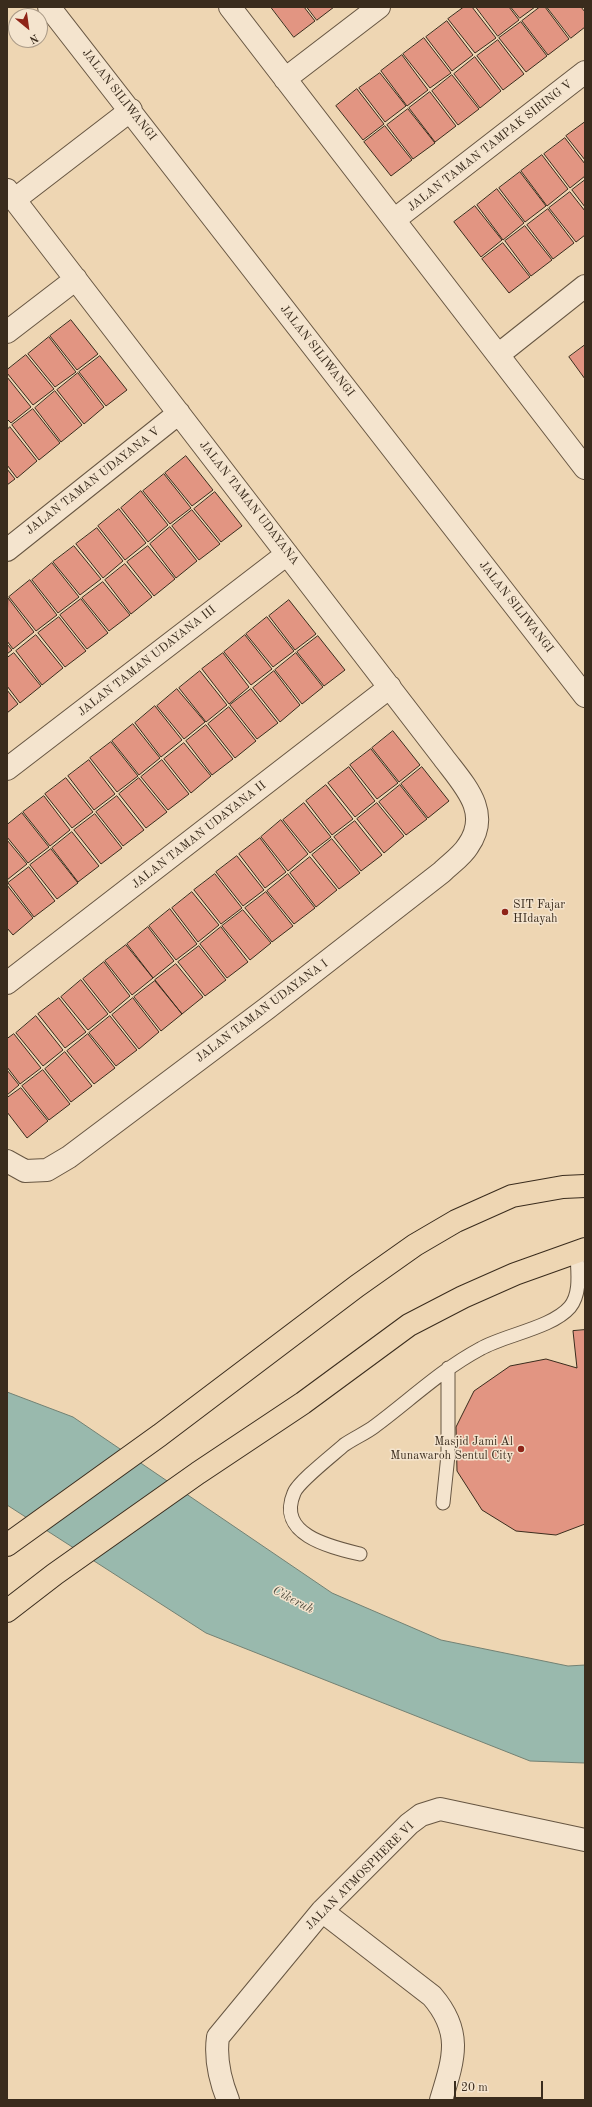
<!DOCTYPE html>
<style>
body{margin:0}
#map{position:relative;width:592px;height:2107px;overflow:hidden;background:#eed6b3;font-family:"Old Standard TT",serif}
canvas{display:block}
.frame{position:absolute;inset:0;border:8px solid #3a2c1d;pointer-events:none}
.north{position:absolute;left:8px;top:8px;width:40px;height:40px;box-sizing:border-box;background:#f4e4ce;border:1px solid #aa9a87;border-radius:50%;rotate:151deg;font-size:11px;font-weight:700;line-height:16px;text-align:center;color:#3a2c1d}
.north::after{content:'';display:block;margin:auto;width:14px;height:18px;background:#8f2418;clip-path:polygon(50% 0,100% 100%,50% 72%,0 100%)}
.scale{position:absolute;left:454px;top:2081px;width:89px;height:18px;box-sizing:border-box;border:2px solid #3a2c1d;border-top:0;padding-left:5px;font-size:12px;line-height:14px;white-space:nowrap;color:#3a2c1d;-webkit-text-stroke:3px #f4e4ce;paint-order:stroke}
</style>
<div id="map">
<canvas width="592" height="2107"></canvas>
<div class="frame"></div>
<div class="north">N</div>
<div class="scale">20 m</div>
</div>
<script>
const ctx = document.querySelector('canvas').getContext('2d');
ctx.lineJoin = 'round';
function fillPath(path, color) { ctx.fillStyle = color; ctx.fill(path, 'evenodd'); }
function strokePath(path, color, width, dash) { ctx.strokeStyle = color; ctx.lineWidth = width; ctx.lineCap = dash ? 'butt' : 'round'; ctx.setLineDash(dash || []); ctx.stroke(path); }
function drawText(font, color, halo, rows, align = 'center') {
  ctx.font = font + ' "Old Standard TT",serif'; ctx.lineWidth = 3; ctx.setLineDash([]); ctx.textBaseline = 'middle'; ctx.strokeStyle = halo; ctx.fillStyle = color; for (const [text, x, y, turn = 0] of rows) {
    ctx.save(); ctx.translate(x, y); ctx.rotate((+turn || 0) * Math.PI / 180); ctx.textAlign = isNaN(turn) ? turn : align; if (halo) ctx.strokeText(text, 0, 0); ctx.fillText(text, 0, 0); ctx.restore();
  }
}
const water = new Path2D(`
 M 7,1392 L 73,1417 L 332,1593 L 441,1640 L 568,1666 L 585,1665 L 585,1763 L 530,1761 L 206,1633 L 7,1505 Z`);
fillPath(water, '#99b9ad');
strokePath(water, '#738173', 1);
const building = new Path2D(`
 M 271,7 L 304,7 L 315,21 L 294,37 Z
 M 307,7 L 334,7 L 317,20 Z
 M 464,7 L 472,7 L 496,38 L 475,53 L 448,19 Z
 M 476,7 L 509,7 L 519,20 L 498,36 Z
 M 511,7 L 535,7 L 520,18 Z
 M 540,7 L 545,7 L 569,39 L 548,55 L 522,21 Z
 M 547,7 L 581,7 L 585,12 L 585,27 L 571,38 Z
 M 447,21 L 473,55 L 452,71 L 426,37 Z
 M 521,22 L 547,56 L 526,72 L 499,38 Z
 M 424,38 L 451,73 L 430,88 L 403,54 Z
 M 498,40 L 524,74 L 503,90 L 477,56 Z
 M 402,55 L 428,90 L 407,106 L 381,71 Z
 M 475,57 L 501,91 L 480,108 L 454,74 Z
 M 380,73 L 406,106 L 385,122 L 359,88 Z
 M 452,75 L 479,109 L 458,125 L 432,91 Z
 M 357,89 L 384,124 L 363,140 L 336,106 Z
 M 430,92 L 456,126 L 435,142 L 409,108 Z
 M 408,109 L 435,143 L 413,159 L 387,125 Z
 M 585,122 L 585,160 L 566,136 Z
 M 385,126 L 412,160 L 391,176 L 364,142 Z
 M 565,138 L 585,164 L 585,176 L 570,188 L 544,154 Z
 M 542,155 L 568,189 L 547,206 L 521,171 Z
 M 520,172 L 546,206 L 525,222 L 499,188 Z
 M 585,180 L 585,207 L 572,190 Z
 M 497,189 L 524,223 L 503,240 L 477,205 Z
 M 570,192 L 585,211 L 585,235 L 576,242 L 549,208 Z
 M 475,206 L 502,240 L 481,257 L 454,222 Z
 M 548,209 L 574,243 L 553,259 L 527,225 Z
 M 525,226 L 552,260 L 531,276 L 505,241 Z
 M 503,243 L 530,277 L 509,293 L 482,259 Z
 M 71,320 L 98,354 L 77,370 L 50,336 Z
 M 49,337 L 76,372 L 55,387 L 28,354 Z
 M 585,345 L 585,379 L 569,357 Z
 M 26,355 L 54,389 L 33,405 L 7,373 L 7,370 Z
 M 100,356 L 127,390 L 106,406 L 79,372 Z
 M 78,373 L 104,407 L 84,424 L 57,390 Z
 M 7,377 L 31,407 L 11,423 L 7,419 Z
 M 55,391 L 82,425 L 61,442 L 35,408 Z
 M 33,409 L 60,443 L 39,460 L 12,425 Z
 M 10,427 L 37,461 L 17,478 L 7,465 L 7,430 Z
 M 186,456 L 213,490 L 192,506 L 165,473 Z
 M 7,469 L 15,479 L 7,485 Z
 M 164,474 L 191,508 L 170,524 L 143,491 Z
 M 141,491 L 168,525 L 148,542 L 121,508 Z
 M 215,492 L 242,526 L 221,542 L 194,509 Z
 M 119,509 L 146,543 L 125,560 L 98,526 Z
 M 192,510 L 220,544 L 199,560 L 172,526 Z
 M 170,527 L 197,561 L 176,578 L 150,544 Z
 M 97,528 L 123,561 L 103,578 L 76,544 Z
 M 74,546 L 101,579 L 80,595 L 53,562 Z
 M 148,546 L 175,579 L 154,596 L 127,562 Z
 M 52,563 L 79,597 L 58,613 L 32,580 Z
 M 125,564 L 152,597 L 131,614 L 105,580 Z
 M 30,580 L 57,615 L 36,631 L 9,597 Z
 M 103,582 L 130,615 L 109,631 L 82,598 Z
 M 8,598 L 34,632 L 13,649 L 7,641 Z
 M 81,599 L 108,633 L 87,649 L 60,615 Z
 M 289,600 L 316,634 L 295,650 L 269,616 Z
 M 59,617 L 86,651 L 65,667 L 38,633 Z
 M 267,617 L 294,651 L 273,667 L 246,634 Z
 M 36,635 L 63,668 L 42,685 L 16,651 Z
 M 245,635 L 272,669 L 251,685 L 224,652 Z
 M 318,636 L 345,670 L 324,686 L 297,652 Z
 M 7,644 L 12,650 L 7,654 Z
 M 14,653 L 41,686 L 20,703 L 7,686 L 7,658 Z
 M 223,653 L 249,687 L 229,704 L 202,669 Z
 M 296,653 L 323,687 L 302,704 L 275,670 Z
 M 200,671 L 227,705 L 206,722 L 179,688 Z
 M 274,671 L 300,705 L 280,722 L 253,688 Z
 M 177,689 L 205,722 L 184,739 L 157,706 Z
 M 251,689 L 278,723 L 257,739 L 230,705 Z
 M 7,690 L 18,704 L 7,713 Z
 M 155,706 L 182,740 L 161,757 L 135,723 Z
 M 229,707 L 256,741 L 235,758 L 208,724 Z
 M 133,724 L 160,758 L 139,775 L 112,741 Z
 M 206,725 L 233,759 L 212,775 L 186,741 Z
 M 393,731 L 420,765 L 399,782 L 372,748 Z
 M 111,742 L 138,776 L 117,792 L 90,758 Z
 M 184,743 L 211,776 L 191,793 L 164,759 Z
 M 371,749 L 398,783 L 377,799 L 350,765 Z
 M 89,760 L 115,794 L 94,810 L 68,776 Z
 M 162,760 L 189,794 L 168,810 L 141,777 Z
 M 349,767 L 375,801 L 355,817 L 328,783 Z
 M 422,767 L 449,801 L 428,818 L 401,784 Z
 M 66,778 L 93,812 L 72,828 L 45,794 Z
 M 139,778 L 167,812 L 146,828 L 119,794 Z
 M 326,785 L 353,819 L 332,835 L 306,801 Z
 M 400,785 L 427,819 L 406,835 L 379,802 Z
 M 44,796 L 70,830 L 50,846 L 23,812 Z
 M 117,796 L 144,830 L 123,846 L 96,812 Z
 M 304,803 L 331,837 L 310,853 L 283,820 Z
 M 377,803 L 404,836 L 384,853 L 357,819 Z
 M 22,813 L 49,847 L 28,863 L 7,837 L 7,825 Z
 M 95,814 L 122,848 L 101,864 L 74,830 Z
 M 281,820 L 308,854 L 288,871 L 261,837 Z
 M 355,821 L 382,855 L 361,871 L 334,837 Z
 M 72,832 L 99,866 L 78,882 L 52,848 Z
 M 260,838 L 286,872 L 265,888 L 239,854 Z
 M 332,839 L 360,873 L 339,889 L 312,855 Z
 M 7,840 L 27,864 L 7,880 Z
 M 51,849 L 78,883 L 57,899 L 30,865 Z
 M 237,856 L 264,890 L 243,906 L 216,872 Z
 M 310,857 L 337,890 L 316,907 L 290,873 Z
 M 29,867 L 55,901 L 34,917 L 8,883 Z
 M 215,874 L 242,908 L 221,924 L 194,890 Z
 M 288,874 L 315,908 L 294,924 L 267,891 Z
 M 7,885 L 33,918 L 13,935 L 7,928 Z
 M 192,892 L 219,925 L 198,942 L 172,908 Z
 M 266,892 L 293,926 L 272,942 L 245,908 Z
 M 170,909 L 197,944 L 176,960 L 149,926 Z
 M 243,910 L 271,943 L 250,960 L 222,926 Z
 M 148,927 L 174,961 L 153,978 L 127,944 Z
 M 221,927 L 248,962 L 227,978 L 200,944 Z
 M 126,945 L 153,978 L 132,995 L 105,961 Z
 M 199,946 L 226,980 L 205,996 L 178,962 Z
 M 104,962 L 130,996 L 110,1013 L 83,979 Z
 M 176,964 L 203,997 L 182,1014 L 155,980 Z
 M 81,980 L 108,1014 L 88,1030 L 61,997 Z
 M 155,981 L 182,1014 L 161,1031 L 134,997 Z
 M 59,998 L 86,1032 L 65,1048 L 38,1014 Z
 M 133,998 L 159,1032 L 139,1049 L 112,1015 Z
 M 36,1016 L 63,1050 L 43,1066 L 16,1033 Z
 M 110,1016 L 137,1050 L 116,1066 L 89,1033 Z
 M 14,1034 L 41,1068 L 20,1084 L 7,1067 L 7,1039 Z
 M 88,1034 L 115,1068 L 94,1084 L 67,1051 Z
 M 65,1052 L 92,1086 L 71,1102 L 45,1069 Z
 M 7,1070 L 19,1085 L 7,1095 Z
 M 43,1070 L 70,1104 L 49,1120 L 22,1086 Z
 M 21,1088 L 48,1121 L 27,1138 L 7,1112 L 7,1098 Z
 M 585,1330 L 585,1524 L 556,1535 L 516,1531 L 482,1510 L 457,1471 L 456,1427 L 474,1391 L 510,1366 L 546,1359 L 577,1368 L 573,1331 Z`);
fillPath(building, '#e29582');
strokePath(building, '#3a2c1d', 1);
const lane = new Path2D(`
 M 443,1503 L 448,1455 L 448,1368
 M 360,1554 C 331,1547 276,1535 294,1493 C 298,1482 334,1454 344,1445 C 354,1438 366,1433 375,1426 C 410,1400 441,1370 480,1349 C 504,1335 552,1328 570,1307 C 582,1292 577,1269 577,1251`);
const street = new Path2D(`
 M 49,7 L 585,696
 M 230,7 L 585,468
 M 285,79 L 379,7
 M 7,190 L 443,757 C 464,785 492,812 468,846 C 462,856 450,864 442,872 L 266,1009 L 69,1157 L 47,1170 L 25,1171 L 7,1161
 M 14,200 L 131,110
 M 394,220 L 585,72
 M 7,332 L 76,279
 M 498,355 L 585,286
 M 7,550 L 179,413
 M 7,769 L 287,554
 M 7,983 L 390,687
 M 322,1911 L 432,1996 C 463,2032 454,2058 441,2100
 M 228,2100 C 220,2080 215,2058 218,2037 L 322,1911 L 409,1824 L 421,1815 L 440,1809 L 585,1840`);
const primary = new Path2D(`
 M 7,1545 L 160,1435 L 357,1286 L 415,1245 L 456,1221 L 512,1196 L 563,1187 L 585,1186
 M 7,1611 L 55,1574 L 198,1473 L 303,1403 L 409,1325 L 463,1297 L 515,1274 L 585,1249`);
strokePath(lane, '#675642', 15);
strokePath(street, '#675642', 24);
strokePath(primary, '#3a2c1d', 24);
strokePath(lane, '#f4e4ce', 13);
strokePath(street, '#f4e4ce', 22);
strokePath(primary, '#eed6b3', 22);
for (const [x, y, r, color] of [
 [505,912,4,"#8f2418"],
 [521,1449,4,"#8f2418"]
]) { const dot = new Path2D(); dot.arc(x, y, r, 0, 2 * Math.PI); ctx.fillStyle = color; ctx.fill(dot); strokePath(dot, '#f4e4ce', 1.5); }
drawText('12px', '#3a2c1d', '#f4e4ce', [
 ["JALAN SILIWANGI",119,95,52],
 ["JALAN TAMAN TAMPAK SIRING V",490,146,-38],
 ["JALAN SILIWANGI",317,351,52],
 ["JALAN TAMAN UDAYANA V",93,481,-38],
 ["JALAN TAMAN UDAYANA",249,503,52],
 ["JALAN SILIWANGI",516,607,52],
 ["JALAN TAMAN UDAYANA III",147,661,-38],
 ["JALAN TAMAN UDAYANA II",199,835,-38],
 ["JALAN TAMAN UDAYANA I",262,1011,-37],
 ["JALAN ATMOSPHERE VI",360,1876,-45]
]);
drawText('12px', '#3a2c1d', '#f4e4ce', [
 ["SIT Fajar",513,905],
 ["HIdayah",513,919],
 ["Masjid Jami Al",513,1442,"right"],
 ["Munawaroh Sentul City",513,1456,"right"]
], 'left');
drawText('italic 13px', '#524f41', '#f4e4ce', [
 ["Cikeruh",293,1600,28]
]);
</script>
